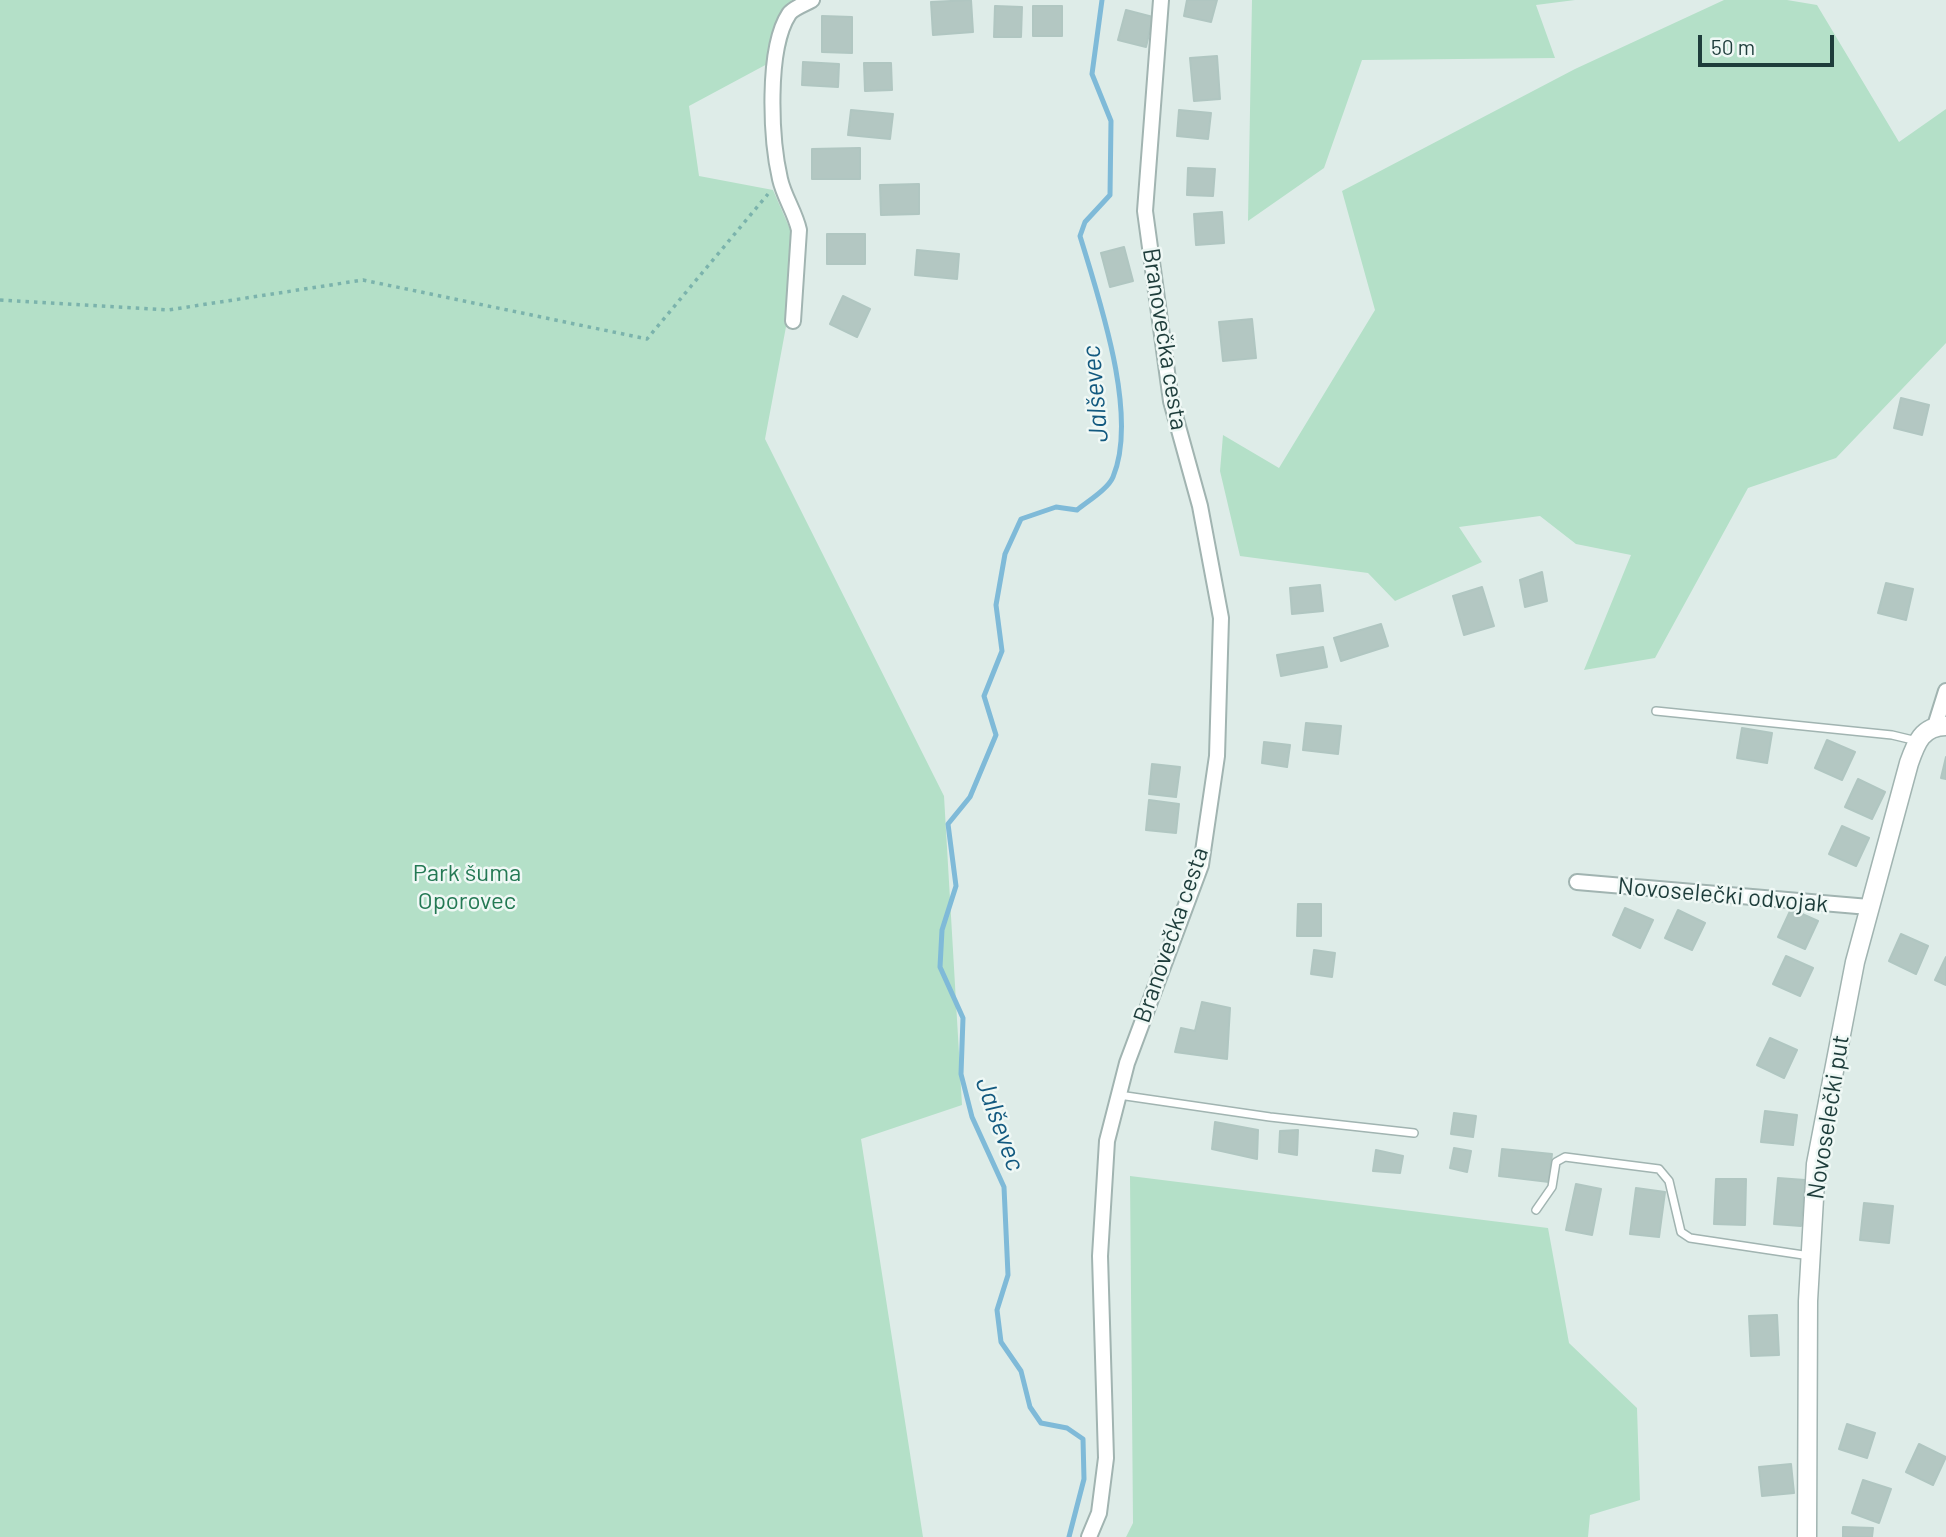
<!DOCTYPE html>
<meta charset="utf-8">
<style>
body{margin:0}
#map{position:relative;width:1946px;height:1537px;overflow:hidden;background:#deece8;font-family:Barlow,sans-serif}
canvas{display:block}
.scale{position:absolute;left:1698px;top:35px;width:136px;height:32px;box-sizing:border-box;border:4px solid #1e3d3b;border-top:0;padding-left:9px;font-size:21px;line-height:24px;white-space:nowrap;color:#1e3d3b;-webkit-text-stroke:5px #eff8f5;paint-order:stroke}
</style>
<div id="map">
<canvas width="1946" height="1537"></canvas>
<div class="scale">50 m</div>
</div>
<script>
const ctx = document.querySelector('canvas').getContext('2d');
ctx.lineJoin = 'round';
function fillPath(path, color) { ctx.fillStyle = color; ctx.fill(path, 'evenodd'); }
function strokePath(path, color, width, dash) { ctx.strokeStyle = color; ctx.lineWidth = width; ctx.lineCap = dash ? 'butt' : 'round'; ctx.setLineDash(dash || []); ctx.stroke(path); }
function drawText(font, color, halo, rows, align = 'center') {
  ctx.font = font + ' Barlow,sans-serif'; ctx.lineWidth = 5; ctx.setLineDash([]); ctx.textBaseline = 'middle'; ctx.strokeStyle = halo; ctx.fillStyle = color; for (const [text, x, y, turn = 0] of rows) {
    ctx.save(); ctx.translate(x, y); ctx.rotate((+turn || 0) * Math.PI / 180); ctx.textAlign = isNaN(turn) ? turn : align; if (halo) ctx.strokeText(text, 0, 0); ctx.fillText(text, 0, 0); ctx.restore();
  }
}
fillPath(new Path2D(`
 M 0,0 L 791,0 L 797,4 L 784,55 L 689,106 L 699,176 L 773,190 L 800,252 L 765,439 L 944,796 L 962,1105 L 861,1139 L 923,1537 L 0,1537 Z
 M 1252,0 L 1575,0 L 1536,5 L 1555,58 L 1362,60 L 1324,168 L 1248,221 Z
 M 1724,0 L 1787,0 L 1817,5 L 1899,142 L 1946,109 L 1946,343 L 1836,458 L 1748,488 L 1655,658 L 1584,670 L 1631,555 L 1576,544 L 1540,516 L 1459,527 L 1482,562 L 1395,601 L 1368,573 L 1240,556 L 1220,471 L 1223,435 L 1279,468 L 1375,310 L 1342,191 L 1575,69 Z
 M 1130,1176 L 1548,1228 L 1569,1343 L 1637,1408 L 1640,1500 L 1590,1515 L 1588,1537 L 1126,1537 L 1133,1523 Z`), '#b4e0c8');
strokePath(new Path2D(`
 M 1069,1537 L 1084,1479 L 1083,1439 L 1067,1428 L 1041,1423 L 1030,1407 L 1021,1371 L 1001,1342 L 997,1310 L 1008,1275 L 1004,1187 L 972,1117 L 961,1074 L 963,1018 L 940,967 L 942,930 L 956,886 L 948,824 L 970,797 L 996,735 L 984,696 L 1002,651 L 996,605 L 1005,554 L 1021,519 L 1056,507 L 1077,510 C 1088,501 1108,489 1113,477 C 1139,415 1099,299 1080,236 L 1085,222 L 1110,195 L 1111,121 L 1092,74 L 1102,0`), '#7fbad8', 5);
const building = new Path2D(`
 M 971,0 L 973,32 L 933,35 L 931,2 Z
 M 1187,0 L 1217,0 L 1211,22 L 1184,16 Z
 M 995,6 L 1022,7 L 1021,37 L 994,37 Z
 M 1033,6 L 1062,6 L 1062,36 L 1033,36 Z
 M 1126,10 L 1153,17 L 1146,47 L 1118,40 Z
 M 822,16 L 852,17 L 852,53 L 822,52 Z
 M 1217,56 L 1220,99 L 1194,101 L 1190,58 Z
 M 803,62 L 839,64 L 838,87 L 802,85 Z
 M 864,63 L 891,63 L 892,90 L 865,91 Z
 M 851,110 L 893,114 L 890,139 L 848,135 Z
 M 1179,110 L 1211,113 L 1208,139 L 1177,136 Z
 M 860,148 L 860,179 L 812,179 L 812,149 Z
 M 1188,168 L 1215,169 L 1213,196 L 1187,195 Z
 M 919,184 L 919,214 L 881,215 L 880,185 Z
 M 1222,212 L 1224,243 L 1196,245 L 1194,214 Z
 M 827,234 L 865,234 L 865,264 L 827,264 Z
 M 1124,247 L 1133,281 L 1110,287 L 1101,253 Z
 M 917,250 L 959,254 L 957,279 L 915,275 Z
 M 843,296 L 870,309 L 857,337 L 830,324 Z
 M 1252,319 L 1256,358 L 1223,361 L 1219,322 Z
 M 1901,398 L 1929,405 L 1922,435 L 1894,428 Z
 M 1542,572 L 1547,601 L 1525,607 L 1520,580 Z
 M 1886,583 L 1913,589 L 1906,620 L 1878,613 Z
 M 1320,585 L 1323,611 L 1292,614 L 1290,588 Z
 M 1482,587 L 1494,626 L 1464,635 L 1453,596 Z
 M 1381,624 L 1388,646 L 1341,661 L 1334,638 Z
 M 1323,647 L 1327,667 L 1281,676 L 1277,655 Z
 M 1306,723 L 1341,726 L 1338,754 L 1303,750 Z
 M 1742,728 L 1772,733 L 1767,763 L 1737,758 Z
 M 1827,740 L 1855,752 L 1842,780 L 1815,768 Z
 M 1264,742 L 1290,745 L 1287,767 L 1262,763 Z
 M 1946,757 L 1946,779 L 1941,778 Z
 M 1152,764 L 1180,767 L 1176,797 L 1149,794 Z
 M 1858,779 L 1885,792 L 1872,819 L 1845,807 Z
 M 1149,800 L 1179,804 L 1176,833 L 1146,830 Z
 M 1842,826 L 1869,838 L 1856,866 L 1829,854 Z
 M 1298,904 L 1321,904 L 1321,936 L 1297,936 Z
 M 1625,908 L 1653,920 L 1640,948 L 1613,935 Z
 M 1791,909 L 1818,921 L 1805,949 L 1778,937 Z
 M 1678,910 L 1705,923 L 1692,950 L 1665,938 Z
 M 1901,934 L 1928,946 L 1916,974 L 1889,961 Z
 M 1314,950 L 1335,953 L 1332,977 L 1311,974 Z
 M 1786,956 L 1813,968 L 1800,996 L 1773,984 Z
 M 1946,957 L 1946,985 L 1935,980 Z
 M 1202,1002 L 1230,1008 L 1227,1059 L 1175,1052 L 1181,1028 L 1195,1031 Z
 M 1770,1038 L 1797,1050 L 1784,1078 L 1757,1065 Z
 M 1765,1111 L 1797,1115 L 1793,1145 L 1761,1142 Z
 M 1454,1113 L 1476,1116 L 1473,1137 L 1451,1134 Z
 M 1215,1122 L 1258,1130 L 1257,1159 L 1212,1149 Z
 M 1298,1130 L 1297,1155 L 1279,1152 L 1280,1131 Z
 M 1454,1148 L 1471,1151 L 1467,1172 L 1450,1168 Z
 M 1502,1149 L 1552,1154 L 1549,1182 L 1499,1176 Z
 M 1376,1150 L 1403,1156 L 1400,1173 L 1373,1171 Z
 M 1778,1178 L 1805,1180 L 1801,1226 L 1774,1224 Z
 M 1716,1179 L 1746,1179 L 1745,1225 L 1714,1224 Z
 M 1576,1184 L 1601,1189 L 1592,1235 L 1566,1230 Z
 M 1636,1188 L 1665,1192 L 1659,1237 L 1630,1234 Z
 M 1864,1203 L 1893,1206 L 1889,1243 L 1860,1240 Z
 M 1777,1315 L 1779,1355 L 1751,1356 L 1749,1316 Z
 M 1847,1424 L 1875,1433 L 1867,1458 L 1839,1449 Z
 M 1919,1444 L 1946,1457 L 1933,1485 L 1906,1472 Z
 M 1791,1464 L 1794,1493 L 1762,1496 L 1759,1467 Z
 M 1863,1480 L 1891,1489 L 1879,1523 L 1852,1513 Z
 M 1843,1527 L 1873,1528 L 1872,1537 L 1843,1537 Z`);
fillPath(building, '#b3c7c2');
strokePath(building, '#b0c6c1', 2);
const service = new Path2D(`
 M 1656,711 L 1892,735 L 1917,741
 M 1119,1095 L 1270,1117 L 1414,1133
 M 1536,1210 L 1552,1187 L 1556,1162 L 1565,1157 L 1659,1169 L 1669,1181 L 1681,1232 L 1690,1238 L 1810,1256`);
const minor = new Path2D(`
 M 793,321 L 799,230 C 795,212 784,197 780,179 C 771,140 766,49 789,14 C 793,8 805,4 812,0
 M 1935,726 L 1946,691
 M 1577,882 L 1869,907
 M 1089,1537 L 1099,1513 L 1106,1458 L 1100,1256 L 1107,1141 L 1127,1063 L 1201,865 L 1217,756 L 1221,618 L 1200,506 L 1171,401 L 1145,211 L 1161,0`);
const tertiary = new Path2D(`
 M 1807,1537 L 1808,1301 L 1816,1164 L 1855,962 L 1909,763 C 1916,743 1922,726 1946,726`);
strokePath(service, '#a1b4b1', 10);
strokePath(minor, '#a1b4b1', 18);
strokePath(tertiary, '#a1b4b1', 21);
strokePath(new Path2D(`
 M 0,300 L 168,310 L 363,280 L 647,339 L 768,194`), '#7bb3ac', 3.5, [3.5, 5]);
strokePath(service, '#fff', 7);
strokePath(minor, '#fff', 14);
strokePath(tertiary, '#fff', 18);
drawText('24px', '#1e3d3b', '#eff8f5', [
 ["Branovečka cesta",1165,339,81],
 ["Novoselečki odvojak",1723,895,5],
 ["Branovečka cesta",1171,935,-71],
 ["Novoselečki put",1828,1117,-81]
]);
drawText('24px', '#247954', '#eff8f5', [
 ["Park šuma",467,873],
 ["Oporovec",467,901]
]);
drawText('italic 26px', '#12597f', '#eff8f5', [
 ["Jalševec",1095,394,-95],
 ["Jalševec",1000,1124,70]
]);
</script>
